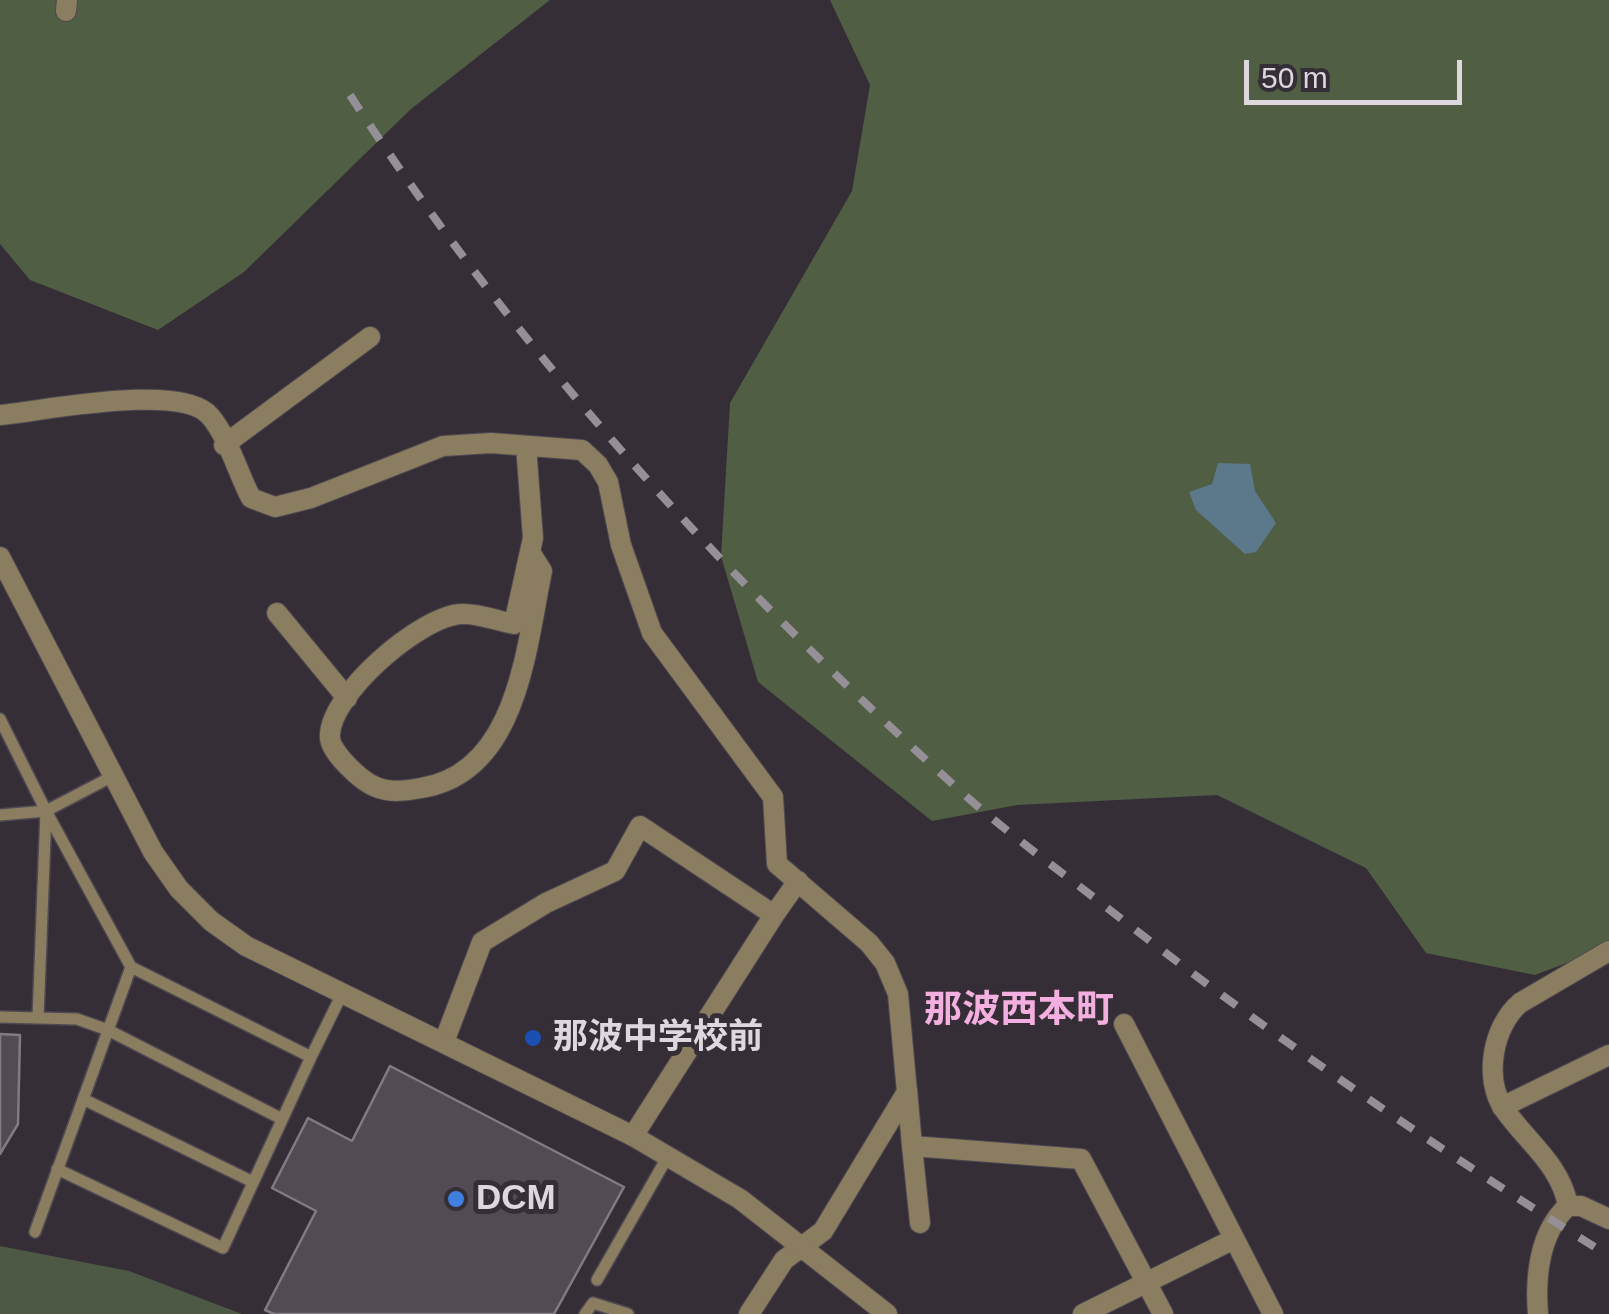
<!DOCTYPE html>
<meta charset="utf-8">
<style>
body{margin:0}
#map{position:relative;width:1609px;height:1314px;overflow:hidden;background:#352e37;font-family:Arial,sans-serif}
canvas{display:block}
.scale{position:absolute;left:1244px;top:60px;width:218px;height:45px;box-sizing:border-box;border:5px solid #ddd8de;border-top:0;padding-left:12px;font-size:30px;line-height:35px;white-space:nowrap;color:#ddd8de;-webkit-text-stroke:8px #352e37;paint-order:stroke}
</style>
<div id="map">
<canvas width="1609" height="1314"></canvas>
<div class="scale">50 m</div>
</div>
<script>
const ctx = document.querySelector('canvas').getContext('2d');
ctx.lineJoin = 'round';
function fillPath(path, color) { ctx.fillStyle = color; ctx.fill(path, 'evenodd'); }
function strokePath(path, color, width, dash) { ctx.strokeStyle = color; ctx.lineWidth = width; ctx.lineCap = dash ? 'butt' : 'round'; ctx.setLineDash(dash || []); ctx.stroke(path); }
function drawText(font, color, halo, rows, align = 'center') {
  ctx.font = font + ' Arial,"Noto Sans JP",sans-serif'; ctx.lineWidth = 10; ctx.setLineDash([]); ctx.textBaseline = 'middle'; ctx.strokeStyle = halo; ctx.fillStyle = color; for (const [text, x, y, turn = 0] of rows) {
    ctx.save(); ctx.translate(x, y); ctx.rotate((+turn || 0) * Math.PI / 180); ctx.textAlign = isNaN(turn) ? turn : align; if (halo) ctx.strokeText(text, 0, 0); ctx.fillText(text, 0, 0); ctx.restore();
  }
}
fillPath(new Path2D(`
 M 0,1246 L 129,1271 L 242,1314 L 0,1314 Z`), '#4e5945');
fillPath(new Path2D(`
 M 0,0 L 550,0 L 411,109 L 244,272 L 158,330 L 30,280 L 0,244 Z
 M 830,0 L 1609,0 L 1609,947 L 1535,975 L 1426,953 L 1366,868 L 1217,795 L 1017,805 L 932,821 L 758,682 L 721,556 L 730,403 L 852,191 L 870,85 Z`), '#505e44');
fillPath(new Path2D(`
 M 1218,463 L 1250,464 L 1255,491 L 1276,523 L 1256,552 L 1245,554 L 1196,510 L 1189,492 L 1212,484 Z`), '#5c798c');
const building = new Path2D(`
 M 0,1034 L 20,1035 L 18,1124 L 0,1154 Z
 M 390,1066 L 624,1187 L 554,1314 L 274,1314 L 265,1310 L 316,1211 L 272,1188 L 308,1118 L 352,1141 Z`);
fillPath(building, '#524b54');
strokePath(building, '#827a84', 2.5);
const service = new Path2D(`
 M 0,719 L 46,811 L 113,776
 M 0,815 L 46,811
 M 0,1017 L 77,1019 L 108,1030 L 282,1119
 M 38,1018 L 46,811 L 131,967 L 311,1057 L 342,994
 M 83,1099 L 253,1182
 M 57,1169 L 223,1248 L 311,1057
 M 35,1232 L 131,967
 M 597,1280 L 668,1156
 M 585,1314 L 593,1303 L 628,1314`);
const minor = new Path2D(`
 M 66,11 L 67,0
 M 0,415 C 43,411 182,382 210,416 C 228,437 238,473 251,498 L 275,507 L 311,498 L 443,446 L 491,443 L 582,450 L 598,465 L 608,482 L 621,545 L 652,633 L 773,797 L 777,864 L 869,943 L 885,963 L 898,994 L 907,1092 L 823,1231 L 784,1260 L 749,1314
 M 224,445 L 370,337
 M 526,446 L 533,538 L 514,624 C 498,621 478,613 462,614 C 421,615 327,696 330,738 C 331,753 362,782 376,787 C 390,793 406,791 421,788 C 518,773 526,647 542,571 L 530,552
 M 277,613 L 347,698
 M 1124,1024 L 1273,1314
 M 444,1042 L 482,942 L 546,903 L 615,871 L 640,826 L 774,915 L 798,881
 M 907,1089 L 912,1146 L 1081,1159 L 1163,1314
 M 1502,1107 L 1609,1055
 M 633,1136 L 774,915
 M 912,1146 L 920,1223
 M 1568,1206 C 1561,1165 1527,1142 1504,1109 C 1483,1078 1493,1026 1520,1003 L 1609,951
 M 1083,1314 L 1234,1239
 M 1538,1314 C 1535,1278 1539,1232 1568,1206 L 1581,1206 L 1609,1219`);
const tertiary = new Path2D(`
 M 0,557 L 153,852 L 179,889 L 211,921 L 246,946 L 633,1136 L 740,1199 L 887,1314`);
strokePath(service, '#504952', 14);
strokePath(minor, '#504952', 22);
strokePath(tertiary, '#504952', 22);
strokePath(service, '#8b7d5f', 11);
strokePath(minor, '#8b7d5f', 20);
strokePath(tertiary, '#8b7d5f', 20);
strokePath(new Path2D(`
 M 350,95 C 520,357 735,589 967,797 C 1008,833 1053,866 1096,899 C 1259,1028 1433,1146 1609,1256`), '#958f97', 8, [18, 18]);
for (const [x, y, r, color] of [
 [533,1038,10,"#1a4fb4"],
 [456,1199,10,"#3f7fe0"]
]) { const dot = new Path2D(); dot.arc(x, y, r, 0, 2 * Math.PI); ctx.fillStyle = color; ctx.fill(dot); strokePath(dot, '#352e37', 4); }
drawText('bold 35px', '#ddd8de', '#352e37', [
 ["那波中学校前",553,1038],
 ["DCM",476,1199]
], 'left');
drawText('bold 38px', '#f3afdf', '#352e37', [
 ["那波西本町",1019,1012]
]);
</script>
